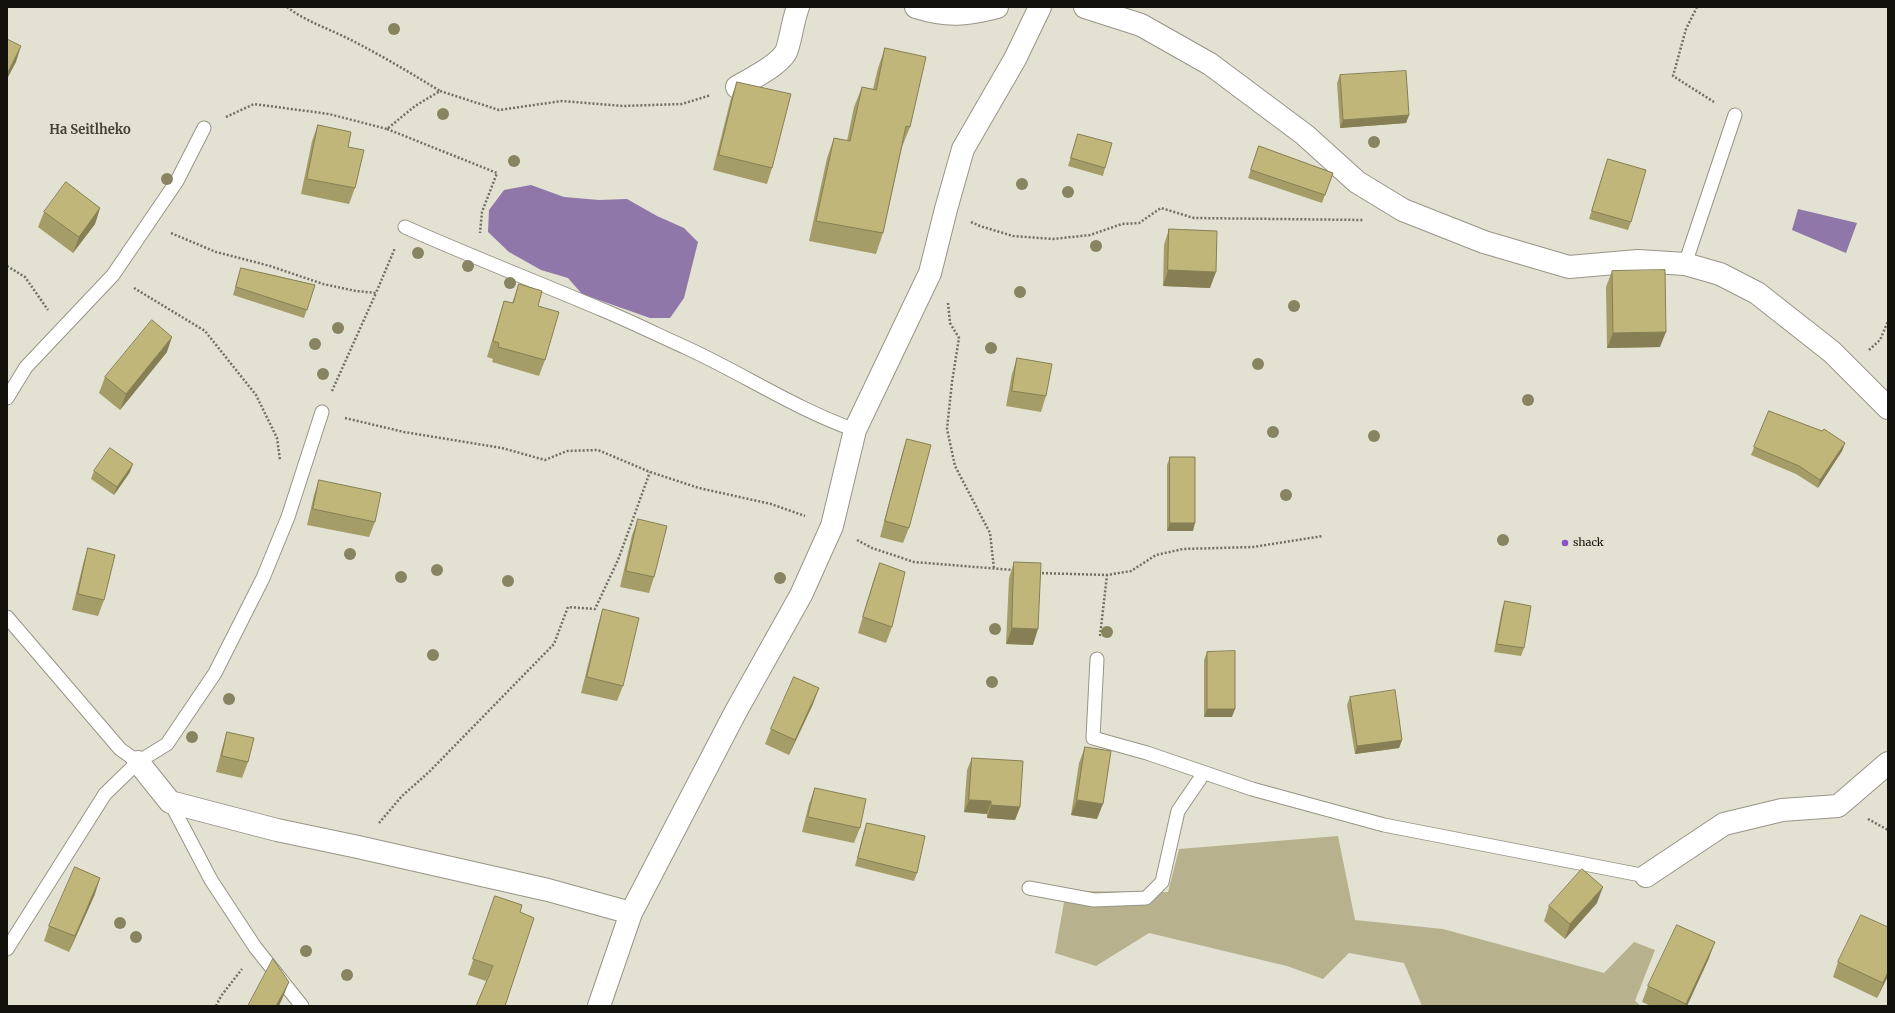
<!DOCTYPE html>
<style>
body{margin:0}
#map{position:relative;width:1895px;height:1013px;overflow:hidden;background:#e3e1d1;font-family:Merriweather,serif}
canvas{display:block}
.frame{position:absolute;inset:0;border:8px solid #12110c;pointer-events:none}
</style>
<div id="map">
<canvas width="1895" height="1013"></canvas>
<div class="frame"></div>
</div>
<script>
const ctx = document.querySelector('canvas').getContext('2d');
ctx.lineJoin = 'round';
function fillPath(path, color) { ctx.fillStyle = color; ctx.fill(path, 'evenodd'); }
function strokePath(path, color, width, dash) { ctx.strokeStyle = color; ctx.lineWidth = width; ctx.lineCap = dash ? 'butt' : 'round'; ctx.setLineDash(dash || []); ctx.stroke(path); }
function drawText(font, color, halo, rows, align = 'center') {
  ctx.font = font + ' Merriweather,serif'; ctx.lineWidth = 3; ctx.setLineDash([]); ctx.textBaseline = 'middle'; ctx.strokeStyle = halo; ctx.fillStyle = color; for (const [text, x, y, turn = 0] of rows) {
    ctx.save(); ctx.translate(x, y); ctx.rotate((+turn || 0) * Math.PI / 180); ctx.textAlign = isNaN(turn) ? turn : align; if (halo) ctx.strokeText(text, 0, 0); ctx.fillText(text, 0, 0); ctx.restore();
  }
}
fillPath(new Path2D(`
 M 1338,836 L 1355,920 L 1443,929 L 1604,973 L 1634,942 L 1655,950 L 1635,1001 L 1641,1006 L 1422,1006 L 1404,963 L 1349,953 L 1323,979 L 1287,966 L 1149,933 L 1096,966 L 1055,953 L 1066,891 L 1168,892 L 1179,849 Z`), '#b7b18d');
fillPath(new Path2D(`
 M 531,185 L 564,197 L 599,200 L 627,199 L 657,216 L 684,228 L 698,242 L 684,298 L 670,318 L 650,318 L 582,294 L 568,278 L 541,270 L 509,252 L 488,232 L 489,210 L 504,190 Z
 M 1798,209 L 1857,223 L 1846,253 L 1792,230 Z`), '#8f77aa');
const lane = new Path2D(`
 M 405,227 C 470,256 537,282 603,310 C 632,322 660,336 689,349 C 745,375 796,409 855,430
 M 1685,264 L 1735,115
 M 7,398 L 26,367 L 113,275 L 177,181 L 204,128
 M 7,617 L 120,749 L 138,762
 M 1097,659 L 1093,738 L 1147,753 L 1252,789 L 1384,825 L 1646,876
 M 170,802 L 211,880 L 255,947 L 302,1006
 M 1029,888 L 1094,900 L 1146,898 L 1162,882 L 1178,811 L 1204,773
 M 7,949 L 105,794 L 138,762 L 167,744 L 215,673 L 263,578 L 288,517 L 322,412`);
const street = new Path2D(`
 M 916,7 C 948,17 965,15 997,7
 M 1085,7 L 1141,25 L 1210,64 L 1305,135 L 1357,182 L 1403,210 L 1484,242 L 1569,267 L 1638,261 L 1685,264 L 1720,274 L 1757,293 L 1832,352 L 1888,408
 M 737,87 C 751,79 778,66 786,52 C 790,44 793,19 798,7
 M 138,762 L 170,802 L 277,830 L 358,847 L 548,890 L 631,913
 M 1646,876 L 1724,824 L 1782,810 L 1838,806 L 1888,763
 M 599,1006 L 631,913 L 735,713 L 801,595 L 832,526 L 855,430 L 930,273 L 946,209 L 963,149 L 1015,59 L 1040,7`);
strokePath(lane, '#979587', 15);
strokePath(street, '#979587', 24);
strokePath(new Path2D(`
 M 287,7 C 305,21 327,28 347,38 C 379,54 409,72 440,91
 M 1697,7 L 1686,29 L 1673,76 L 1714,102
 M 226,117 L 254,104 L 329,114 L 387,129 L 415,106 L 440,91 L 499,110 L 562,101 L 623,106 L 682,104 L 711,95
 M 387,129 L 497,173 L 482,212 L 480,233
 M 971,222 L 980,226 L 1013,236 L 1053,239 L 1090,235 L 1122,224 L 1139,223 L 1161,208 L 1194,218 L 1363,220
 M 171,233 L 216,252 L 270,266 L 323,284 L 356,291 L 376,293 L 395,248
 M 7,266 L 25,277 L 48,310
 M 134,288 L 205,331 L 256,395 L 277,438 L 280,460
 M 948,303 L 950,323 L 959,338 L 952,382 L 947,429 L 955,466 L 990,533 L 994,569
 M 1869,350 L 1880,340 L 1888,321
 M 332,391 L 376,293
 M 345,418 L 404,432 L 502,448 L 545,460 L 567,451 L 598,450 L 650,472 L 699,488 L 771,504 L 805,516
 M 857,540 L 872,548 L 914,562 L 1013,570
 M 1038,573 L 1107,575 L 1131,571 L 1156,555 L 1183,549 L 1253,547 L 1323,536
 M 1100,636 L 1107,575
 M 1868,819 L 1888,830
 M 379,823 L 402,796 L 429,772 L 554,644 L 568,607 L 595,609 L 618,560 L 650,472
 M 216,1006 L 221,996 L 242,969`), '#716f65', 2.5, [2, 2]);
strokePath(lane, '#fff', 13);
strokePath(street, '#fff', 22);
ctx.fillStyle = '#888360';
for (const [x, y] of [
 [394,29],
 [443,114],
 [1374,142],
 [514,161],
 [167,179],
 [1022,184],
 [1068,192],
 [1096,246],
 [418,253],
 [468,266],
 [510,283],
 [1020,292],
 [1294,306],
 [338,328],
 [315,344],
 [991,348],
 [1258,364],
 [323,374],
 [1528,400],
 [1273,432],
 [1374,436],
 [1286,495],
 [1503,540],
 [350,554],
 [437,570],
 [401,577],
 [780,578],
 [508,581],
 [995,629],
 [1107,632],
 [433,655],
 [992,682],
 [229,699],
 [192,737],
 [120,923],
 [136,937],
 [306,951],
 [347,975]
]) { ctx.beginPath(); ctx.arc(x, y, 6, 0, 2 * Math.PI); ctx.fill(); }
fillPath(new Path2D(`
 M 885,48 L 910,127 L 902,147 L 883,233 L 876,254 L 809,241 L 827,158 L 834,138 L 847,141 L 854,107 L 862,87 L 873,89 L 878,68 Z
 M 1340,75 L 1409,115 L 1406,123 L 1340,128 L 1337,83 Z
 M 737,82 L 772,168 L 767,184 L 713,170 L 731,98 Z
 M 318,125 L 355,188 L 349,204 L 301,194 L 312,141 Z
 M 1078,134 L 1105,168 L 1103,176 L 1068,166 Z
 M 1259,146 L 1333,173 L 1322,203 L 1248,178 Z
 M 1608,159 L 1631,222 L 1628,230 L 1589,219 Z
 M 100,208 L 95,224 L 73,253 L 38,227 L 44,212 Z
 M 1169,229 L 1210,288 L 1163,286 L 1164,245 Z
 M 241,268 L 315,285 L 304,318 L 233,295 Z
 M 1612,271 L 1660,347 L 1607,348 L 1606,287 Z
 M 519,284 L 538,306 L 545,360 L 539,376 L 492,362 L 493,359 L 487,357 L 499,317 L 504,301 L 512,303 Z
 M 167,352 L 120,410 L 99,393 L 105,377 Z
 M 1017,358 L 1046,396 L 1041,412 L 1006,406 L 1012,374 Z
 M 1769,411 L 1845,443 L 1842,451 L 1818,488 L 1796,474 L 1751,455 Z
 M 907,439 L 909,528 L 903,543 L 880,537 L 902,454 Z
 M 1170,457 L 1193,531 L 1167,531 L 1167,465 Z
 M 94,471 L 130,472 L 114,495 L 91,479 Z
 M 319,480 L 375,522 L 369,537 L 307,525 L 314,495 Z
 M 638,519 L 654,577 L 649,593 L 620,587 L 632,535 Z
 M 88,548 L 104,600 L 98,616 L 72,610 L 83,564 Z
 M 1014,562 L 1033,645 L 1006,644 L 1009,578 Z
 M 880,563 L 892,627 L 886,643 L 858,633 L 874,579 Z
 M 1505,601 L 1524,648 L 1521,656 L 1494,652 L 1502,609 Z
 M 603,609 L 623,686 L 617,701 L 581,693 L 598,625 Z
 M 1207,652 L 1232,717 L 1204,717 L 1204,660 Z
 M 1350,697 L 1402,740 L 1399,748 L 1355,754 L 1347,705 Z
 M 813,704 L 789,755 L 765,744 L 771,729 Z
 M 227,732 L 248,762 L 242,778 L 216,772 L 222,748 Z
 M 1085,747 L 1097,819 L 1071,815 L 1079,763 Z
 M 972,758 L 1020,807 L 1015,820 L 987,818 L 987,814 L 964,812 L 967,770 Z
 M 815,788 L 860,828 L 854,843 L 802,832 L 809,804 Z
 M 867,823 L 917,873 L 914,881 L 855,866 L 864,831 Z
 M 95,894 L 69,952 L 44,941 L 49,926 Z
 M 495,896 L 522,905 L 486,981 L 468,975 Z
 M 1597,903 L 1565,939 L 1544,921 L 1549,906 Z
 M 1888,927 L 1888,976 L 1877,998 L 1833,977 L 1838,962 Z
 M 1709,958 L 1687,1006 L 1651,1006 L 1642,1002 L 1648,986 Z`), '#a59d68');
fillPath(new Path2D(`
 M 21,46 L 16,62 L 7,79 L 7,74 Z
 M 1409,115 L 1406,123 L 1340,128 L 1343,120 Z
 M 100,208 L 95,224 L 73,253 L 79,237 Z
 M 1168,270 L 1216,272 L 1210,288 L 1163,286 Z
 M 1666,332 L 1660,347 L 1607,348 L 1613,333 Z
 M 172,337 L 167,352 L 120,410 L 126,394 Z
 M 1845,443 L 1842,451 L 1818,488 L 1820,480 Z
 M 133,464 L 130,472 L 114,495 L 117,487 Z
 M 1170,523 L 1195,523 L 1193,531 L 1167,531 Z
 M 1012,628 L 1038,629 L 1033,645 L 1006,644 Z
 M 819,688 L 813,704 L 789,755 L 795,740 Z
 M 1207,709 L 1235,709 L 1232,717 L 1204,717 Z
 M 1402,740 L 1399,748 L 1355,754 L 1357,746 Z
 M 969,800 L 991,801 L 987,814 L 964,812 Z
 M 1077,800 L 1103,804 L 1097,819 L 1071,815 Z
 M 991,805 L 1020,807 L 1015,820 L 987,818 Z
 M 100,878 L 95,894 L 69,952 L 75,936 Z
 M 1603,887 L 1597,903 L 1565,939 L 1570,924 Z
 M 1715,942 L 1709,958 L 1687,1006 L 1685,1006 Z
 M 1888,972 L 1888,976 L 1877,998 L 1883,983 Z
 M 289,982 L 283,997 L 279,1006 L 276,1006 Z`), '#867f55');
const building = new Path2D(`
 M 7,39 L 21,46 L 7,74 Z
 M 885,48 L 926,57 L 910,127 L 906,126 L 883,233 L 816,221 L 834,138 L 850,141 L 862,87 L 876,90 Z
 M 1406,71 L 1409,115 L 1343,120 L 1340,75 Z
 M 737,82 L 791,94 L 772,168 L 719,155 Z
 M 318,125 L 351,132 L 348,147 L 364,150 L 355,188 L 307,179 Z
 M 1078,134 L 1112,143 L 1105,168 L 1071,158 Z
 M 1259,146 L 1333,173 L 1325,195 L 1251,170 Z
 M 1608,159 L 1646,170 L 1631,222 L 1592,211 Z
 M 66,182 L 100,208 L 79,237 L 44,212 Z
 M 1169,229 L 1217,231 L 1216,272 L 1168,270 Z
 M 241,268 L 315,285 L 307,310 L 236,287 Z
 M 1665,270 L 1666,332 L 1613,333 L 1612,271 Z
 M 519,284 L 542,291 L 538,306 L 559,312 L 545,360 L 498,347 L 499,343 L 493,341 L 504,301 L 513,303 Z
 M 152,320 L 172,337 L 126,394 L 105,377 Z
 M 1017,358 L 1052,364 L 1046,396 L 1012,391 Z
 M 1769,411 L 1822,431 L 1824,429 L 1845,443 L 1820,480 L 1799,466 L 1754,447 Z
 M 907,439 L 931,445 L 909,528 L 885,521 Z
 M 110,448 L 133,464 L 117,487 L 94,471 Z
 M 1170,457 L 1195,457 L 1195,523 L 1170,523 Z
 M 319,480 L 381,493 L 375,522 L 313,509 Z
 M 638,519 L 667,526 L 654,577 L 626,571 Z
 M 88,548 L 115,555 L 104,600 L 78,594 Z
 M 1014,562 L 1041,563 L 1038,629 L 1012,628 Z
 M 880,563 L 905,572 L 892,627 L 863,617 Z
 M 1505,601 L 1531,606 L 1524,648 L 1497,644 Z
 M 603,609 L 639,618 L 623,686 L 587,677 Z
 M 1235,651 L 1235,709 L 1207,709 L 1207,652 Z
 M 794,677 L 819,688 L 795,740 L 771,729 Z
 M 1395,690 L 1402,740 L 1357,746 L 1350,697 Z
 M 227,732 L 254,738 L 248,762 L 222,756 Z
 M 1085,747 L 1111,751 L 1103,804 L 1077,800 Z
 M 972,758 L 1023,761 L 1020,807 L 991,805 L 991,801 L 969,800 Z
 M 815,788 L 866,799 L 860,828 L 808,817 Z
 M 867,823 L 925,836 L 917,873 L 858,858 Z
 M 75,867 L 100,878 L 75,936 L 49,926 Z
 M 1582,869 L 1603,887 L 1570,924 L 1549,906 Z
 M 495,896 L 522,905 L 520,912 L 534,918 L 507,1000 L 505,1006 L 476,1006 L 493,966 L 473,959 Z
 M 1861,915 L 1888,927 L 1888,972 L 1883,983 L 1838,962 Z
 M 1677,925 L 1715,942 L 1686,1004 L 1648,986 Z
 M 273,959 L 289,982 L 276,1006 L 248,1006 Z`);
fillPath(building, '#c0b679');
strokePath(building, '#867f55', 1);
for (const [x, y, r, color] of [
 [1565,543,4,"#8e50c6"]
]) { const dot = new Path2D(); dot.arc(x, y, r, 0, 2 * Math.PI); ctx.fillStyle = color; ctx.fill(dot); strokePath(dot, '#e3e1d1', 1.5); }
drawText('11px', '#12110c', '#e3e1d1', [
 ["shack",1573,543]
], 'left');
drawText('bold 13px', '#454337', '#e3e1d1', [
 ["Ha Seitlheko",90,130]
]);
</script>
